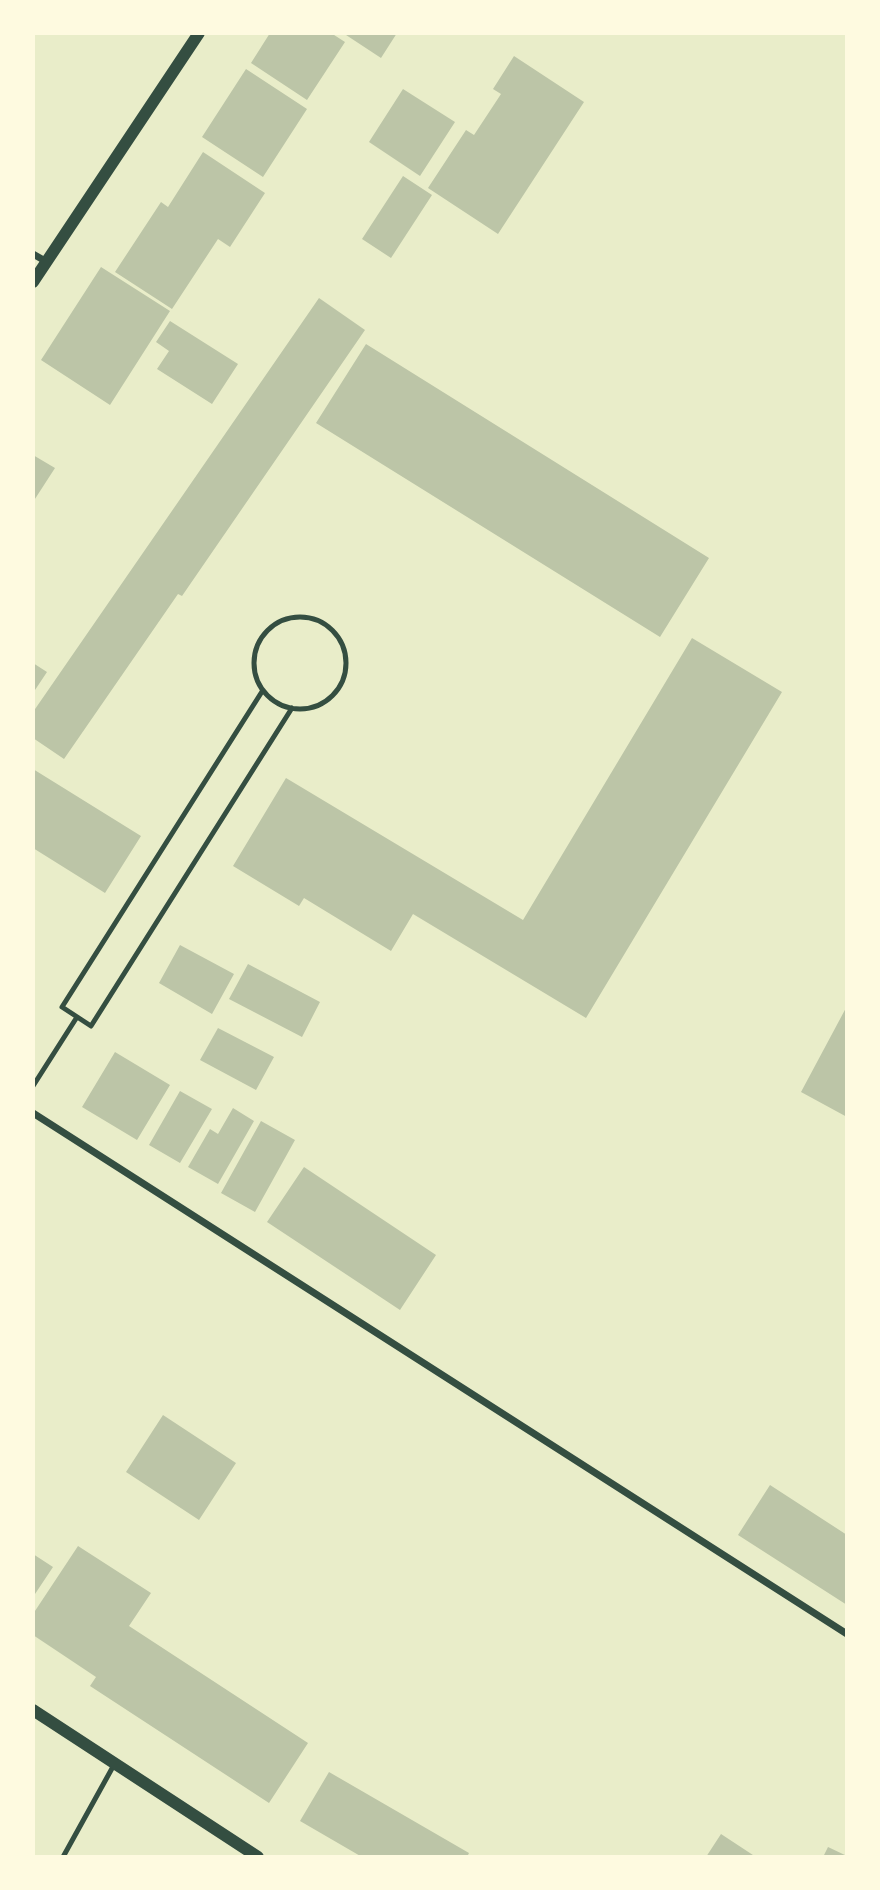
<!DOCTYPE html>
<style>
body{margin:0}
#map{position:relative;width:880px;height:1890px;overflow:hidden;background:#e9edc9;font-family:Karla,sans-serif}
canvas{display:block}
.frame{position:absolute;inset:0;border:35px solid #fefae0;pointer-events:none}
</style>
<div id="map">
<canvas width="880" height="1890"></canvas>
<div class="frame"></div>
</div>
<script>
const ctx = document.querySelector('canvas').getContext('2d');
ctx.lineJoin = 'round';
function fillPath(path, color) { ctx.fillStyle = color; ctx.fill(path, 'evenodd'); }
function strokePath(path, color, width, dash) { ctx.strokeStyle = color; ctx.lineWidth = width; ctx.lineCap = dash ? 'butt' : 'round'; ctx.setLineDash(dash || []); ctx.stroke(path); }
fillPath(new Path2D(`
 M 270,33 L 331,33 L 345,42 L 307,100 L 251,63 Z
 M 343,33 L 397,33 L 381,58 Z
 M 514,56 L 584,102 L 498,234 L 428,188 L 466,130 L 474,135 L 501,94 L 493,89 Z
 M 246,69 L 307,109 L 263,177 L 202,137 Z
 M 403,89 L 455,122 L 420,176 L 369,142 Z
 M 203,152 L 265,193 L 230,247 L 218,239 L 172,309 L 115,272 L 161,202 L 168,207 Z
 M 403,176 L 432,195 L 391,258 L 362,239 Z
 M 101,267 L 170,311 L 110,405 L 41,360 Z
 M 319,298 L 365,330 L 182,596 L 178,594 L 64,759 L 33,738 L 33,712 Z
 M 170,321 L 238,364 L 212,404 L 157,369 L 169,351 L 156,342 Z
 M 366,344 L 709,558 L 660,637 L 316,423 Z
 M 33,455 L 55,468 L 33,502 Z
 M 692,638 L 782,692 L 586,1018 L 413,914 L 391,951 L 304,898 L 299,906 L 233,866 L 286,778 L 523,920 Z
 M 33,663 L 47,672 L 33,693 Z
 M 33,769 L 141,836 L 105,893 L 33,848 Z
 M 180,945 L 234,974 L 212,1014 L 159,983 Z
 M 248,964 L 320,1002 L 302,1037 L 229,999 Z
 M 847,1006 L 847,1117 L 801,1092 Z
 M 218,1028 L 274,1057 L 256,1090 L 200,1060 Z
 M 115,1052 L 170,1085 L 137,1140 L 82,1107 Z
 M 180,1091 L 212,1109 L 180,1163 L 149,1145 Z
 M 233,1108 L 254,1121 L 218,1184 L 188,1167 L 210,1129 L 218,1134 Z
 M 261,1121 L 295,1140 L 255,1212 L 221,1193 Z
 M 304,1167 L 436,1255 L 400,1310 L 267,1222 Z
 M 163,1415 L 236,1463 L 199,1520 L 126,1472 Z
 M 770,1485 L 847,1535 L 847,1605 L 738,1535 Z
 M 78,1546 L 151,1593 L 129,1626 L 308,1743 L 269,1803 L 90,1686 L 96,1677 L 33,1635 L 33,1614 Z
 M 33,1554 L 53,1567 L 33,1597 Z
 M 329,1772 L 469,1853 L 467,1857 L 362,1857 L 300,1821 Z
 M 721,1834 L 756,1857 L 706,1857 Z
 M 828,1847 L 847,1856 L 847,1857 L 823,1857 Z`), '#bcc5a7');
strokePath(new Path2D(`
 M254 663a46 46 0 1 1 92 0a46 46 0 1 1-92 0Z
 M 263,690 L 62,1007 L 91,1026 L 292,708
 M 33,1086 L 77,1017
 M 63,1857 L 115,1763`), '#344e41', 5);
strokePath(new Path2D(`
 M 33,254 L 47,262
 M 33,1113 L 847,1634`), '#344e41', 7);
strokePath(new Path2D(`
 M 33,282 L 199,33
 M 33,1710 L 258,1857`), '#344e41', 12);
</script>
